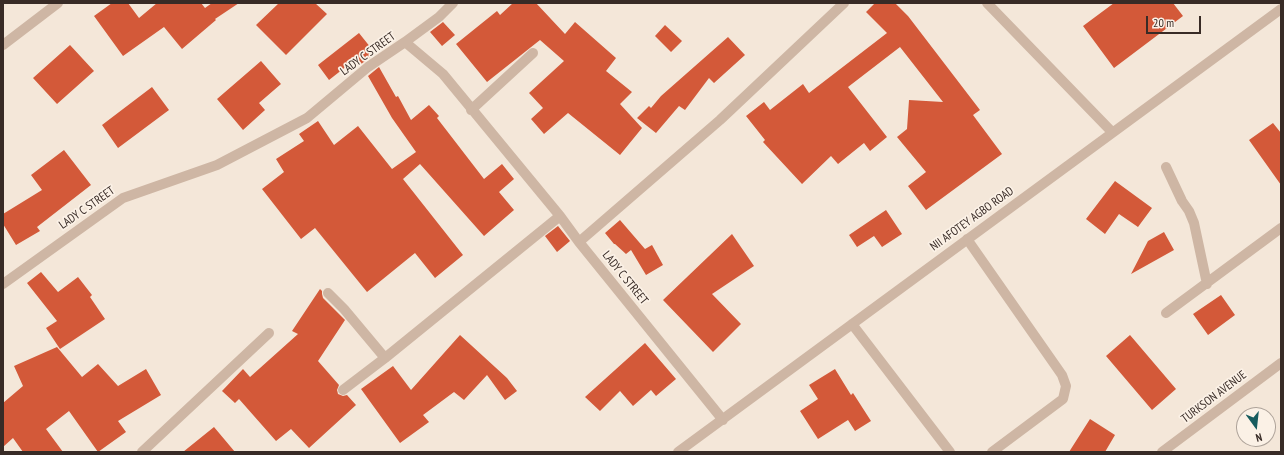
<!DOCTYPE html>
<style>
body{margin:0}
#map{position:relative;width:1284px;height:455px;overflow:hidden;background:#f4e7d9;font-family:"PT Sans Narrow",sans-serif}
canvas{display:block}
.frame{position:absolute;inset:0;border:4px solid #382b26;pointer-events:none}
.north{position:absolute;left:1236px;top:407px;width:40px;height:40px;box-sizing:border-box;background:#fbf1e6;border:1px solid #ada299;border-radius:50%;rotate:165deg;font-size:11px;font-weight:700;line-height:16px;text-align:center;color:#382b26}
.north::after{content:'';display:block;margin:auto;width:14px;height:18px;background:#175c5e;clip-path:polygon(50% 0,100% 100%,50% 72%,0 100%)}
.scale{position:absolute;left:1146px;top:16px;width:55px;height:18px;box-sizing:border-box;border:2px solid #382b26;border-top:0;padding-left:5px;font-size:12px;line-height:14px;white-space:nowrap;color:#382b26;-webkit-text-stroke:3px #fbf1e6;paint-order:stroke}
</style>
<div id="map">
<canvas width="1284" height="455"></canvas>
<div class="frame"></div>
<div class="north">N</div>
<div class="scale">20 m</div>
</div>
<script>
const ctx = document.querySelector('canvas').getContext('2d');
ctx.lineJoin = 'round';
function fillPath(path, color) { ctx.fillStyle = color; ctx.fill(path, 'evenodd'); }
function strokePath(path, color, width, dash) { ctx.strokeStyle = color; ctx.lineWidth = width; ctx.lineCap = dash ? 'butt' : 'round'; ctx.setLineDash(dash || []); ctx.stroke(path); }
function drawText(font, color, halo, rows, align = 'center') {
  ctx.font = font + ' "PT Sans Narrow",sans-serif'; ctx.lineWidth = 3.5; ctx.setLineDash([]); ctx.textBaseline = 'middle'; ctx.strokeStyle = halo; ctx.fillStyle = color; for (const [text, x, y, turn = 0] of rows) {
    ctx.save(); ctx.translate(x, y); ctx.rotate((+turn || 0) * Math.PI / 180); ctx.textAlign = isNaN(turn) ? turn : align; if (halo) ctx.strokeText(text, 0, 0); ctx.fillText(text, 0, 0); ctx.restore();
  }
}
fillPath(new Path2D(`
 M 112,3 L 128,3 L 139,18 L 157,3 L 201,3 L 205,8 L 212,3 L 239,3 L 215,19 L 216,20 L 182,49 L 164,27 L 123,56 L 94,16 Z
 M 279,3 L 315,3 L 327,14 L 286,55 L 256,25 Z
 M 513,3 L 536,3 L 565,34 L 575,22 L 616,58 L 606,71 L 632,92 L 620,104 L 642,128 L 620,155 L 568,113 L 544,134 L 531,119 L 543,108 L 529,93 L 564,61 L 540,40 L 487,82 L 456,44 L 497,11 L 500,15 Z
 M 875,3 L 895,3 L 908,16 L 980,110 L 973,115 L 1002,154 L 926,210 L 908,186 L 926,172 L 897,137 L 907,129 L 909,100 L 943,102 L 900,47 L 848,87 L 887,137 L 870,151 L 864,143 L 838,164 L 831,156 L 802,184 L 763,142 L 765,140 L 746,116 L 764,102 L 770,110 L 803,84 L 809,93 L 887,33 L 866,12 Z
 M 1114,3 L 1173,3 L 1183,16 L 1114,68 L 1083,26 Z
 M 443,22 L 455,35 L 442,46 L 430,32 Z
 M 665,25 L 682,41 L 671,52 L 655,36 Z
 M 359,33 L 371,48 L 368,50 L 372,56 L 361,64 L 357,58 L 329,80 L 318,65 Z
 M 728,37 L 745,55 L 714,83 L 709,78 L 685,110 L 679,106 L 656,133 L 637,118 L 649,106 L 651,108 L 661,96 Z
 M 70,45 L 94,71 L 57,104 L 33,78 Z
 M 261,61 L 281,84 L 259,103 L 265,110 L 243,130 L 217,99 Z
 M 379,67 L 396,97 L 398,96 L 411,120 L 429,105 L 439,116 L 437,118 L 484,179 L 502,164 L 514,179 L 499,192 L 514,210 L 484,236 L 420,164 L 403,179 L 463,255 L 435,278 L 415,253 L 367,292 L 315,228 L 301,239 L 262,189 L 284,172 L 276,159 L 304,141 L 299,134 L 318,121 L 334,145 L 358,126 L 392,169 L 416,152 L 392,118 L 368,76 Z
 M 152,87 L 169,110 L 118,148 L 102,125 Z
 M 1273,123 L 1281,133 L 1281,185 L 1249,140 Z
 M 64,150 L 91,185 L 37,227 L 40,231 L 16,245 L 3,224 L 3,214 L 42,190 L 31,175 Z
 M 1115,181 L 1152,208 L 1138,227 L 1119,214 L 1105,234 L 1086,219 Z
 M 886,210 L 902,234 L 882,247 L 874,236 L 857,247 L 849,235 Z
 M 620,220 L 645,249 L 652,245 L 663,265 L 646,275 L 631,250 L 626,254 L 615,244 L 614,244 L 605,233 Z
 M 558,226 L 570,241 L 557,252 L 545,236 Z
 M 1164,232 L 1174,250 L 1131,274 L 1148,241 Z
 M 732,234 L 754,266 L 712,294 L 741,324 L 713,352 L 663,300 Z
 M 41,272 L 58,292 L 78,277 L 92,295 L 90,297 L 105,319 L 60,349 L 46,328 L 57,321 L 27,283 Z
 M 320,289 L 322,291 L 322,294 L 323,298 L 345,320 L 318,361 L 339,385 L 337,390 L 338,394 L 343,396 L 347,395 L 356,405 L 309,448 L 291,429 L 276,441 L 239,399 L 235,403 L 222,391 L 243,369 L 250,377 L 298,334 L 292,331 Z
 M 1221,295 L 1235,315 L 1208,335 L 1193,314 Z
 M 460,335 L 507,378 L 517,391 L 505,400 L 487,375 L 464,400 L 454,392 L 423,415 L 429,422 L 400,443 L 361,389 L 393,366 L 411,390 Z
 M 1130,335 L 1176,389 L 1152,410 L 1106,356 Z
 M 645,343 L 676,379 L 656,396 L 651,390 L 633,406 L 620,391 L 600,411 L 585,397 Z
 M 57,347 L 82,377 L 98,364 L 118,386 L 146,369 L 161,395 L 118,421 L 126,432 L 98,452 L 69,411 L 46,429 L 63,452 L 23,452 L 13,438 L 3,447 L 3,403 L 23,386 L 14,366 Z
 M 835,369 L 851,395 L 853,393 L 871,421 L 855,431 L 848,420 L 818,439 L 800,411 L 818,399 L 809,385 Z
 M 1090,419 L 1115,435 L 1105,452 L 1069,452 Z
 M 214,427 L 235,452 L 183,452 Z`), '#d35939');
strokePath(new Path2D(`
 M 987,3 L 1112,132
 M 405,42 L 439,17 L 453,3
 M 3,45 L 58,3
 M 471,110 L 533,53
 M 1166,167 L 1182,201 L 1189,211 L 1194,223 L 1207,284
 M 967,239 L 1062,375 L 1066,386 L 1063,399 L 992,452
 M 579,242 L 720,120 L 844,3
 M 3,284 L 123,198 L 217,165 L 307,118 L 368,67 L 405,42 L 443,74 L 560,216 L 579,242 L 723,420
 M 328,293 L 344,309 L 385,358
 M 1166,313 L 1281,228
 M 852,324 L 950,452
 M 343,390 L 385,358 L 560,216
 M 142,452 L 269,333
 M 678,452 L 1281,9
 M 1162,452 L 1281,363`), '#ceb6a4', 10);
drawText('12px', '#382b26', '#fbf1e6', [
 ["LADY C STREET",368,54,-36],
 ["LADY C STREET",87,208,-35],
 ["NII AFOTEY AGBO ROAD",972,219,-36],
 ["LADY C STREET",625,278,51],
 ["TURKSON AVENUE",1214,397,-37]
]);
</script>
